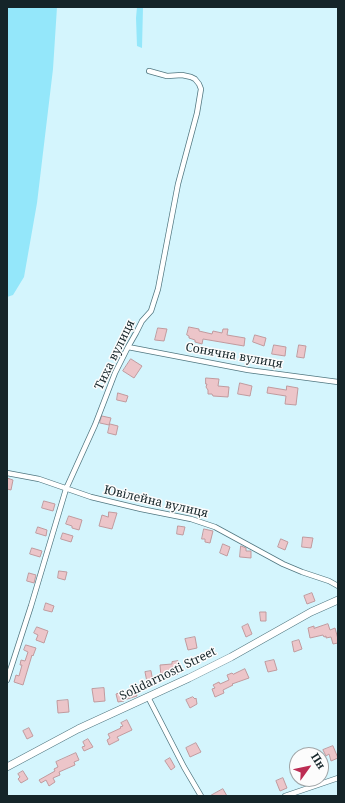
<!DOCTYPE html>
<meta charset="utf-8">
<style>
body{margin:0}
#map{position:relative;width:345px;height:803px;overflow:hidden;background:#d4f5fd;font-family:"Noto Serif",serif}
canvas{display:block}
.frame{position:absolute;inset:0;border:8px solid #152529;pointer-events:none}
.north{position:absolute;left:289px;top:747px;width:40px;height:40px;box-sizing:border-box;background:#fcfcfc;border:1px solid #a0a6a8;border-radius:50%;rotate:57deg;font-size:11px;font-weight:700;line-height:16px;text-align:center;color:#152529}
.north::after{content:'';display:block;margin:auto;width:14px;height:18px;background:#bc2c53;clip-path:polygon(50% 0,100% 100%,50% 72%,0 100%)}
</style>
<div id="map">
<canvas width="345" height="803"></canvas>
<div class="frame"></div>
<div class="north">Пн</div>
</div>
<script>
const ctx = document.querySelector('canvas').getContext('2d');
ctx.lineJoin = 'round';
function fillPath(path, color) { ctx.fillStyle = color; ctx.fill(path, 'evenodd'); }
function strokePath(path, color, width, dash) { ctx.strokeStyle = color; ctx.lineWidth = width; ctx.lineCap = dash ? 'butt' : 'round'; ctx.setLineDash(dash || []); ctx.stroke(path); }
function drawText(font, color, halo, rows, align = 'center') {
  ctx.font = font + ' "Noto Serif",serif'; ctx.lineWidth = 3; ctx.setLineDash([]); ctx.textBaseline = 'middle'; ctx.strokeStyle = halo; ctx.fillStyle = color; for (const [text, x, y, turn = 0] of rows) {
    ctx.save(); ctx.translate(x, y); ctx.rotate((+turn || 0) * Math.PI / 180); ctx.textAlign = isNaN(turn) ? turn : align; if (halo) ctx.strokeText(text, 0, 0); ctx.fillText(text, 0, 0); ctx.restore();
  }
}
fillPath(new Path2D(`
 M 7,7 L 57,7 L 53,69 L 37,203 L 24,277 L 13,295 L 7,297 Z
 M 137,7 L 143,7 L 142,48 L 137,46 L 136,18 Z`), '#94e7fa');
const building = new Path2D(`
 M 189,327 L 199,329 L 199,331 L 212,334 L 213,331 L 222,333 L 223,329 L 228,329 L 227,335 L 245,338 L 244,346 L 203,339 L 202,344 L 195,342 L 195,340 L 189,338 L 189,336 L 187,335 Z
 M 158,328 L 167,329 L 164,341 L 155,340 Z
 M 255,335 L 266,338 L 264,346 L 253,342 Z
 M 274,345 L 286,347 L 285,356 L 272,354 Z
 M 299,345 L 306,346 L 304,358 L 297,357 Z
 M 131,359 L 142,366 L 134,378 L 123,371 Z
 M 206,378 L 219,379 L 218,386 L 229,387 L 228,397 L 213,396 L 212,394 L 208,394 L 208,390 L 206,387 L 207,384 L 206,384 Z
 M 240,383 L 252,386 L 250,396 L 238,394 Z
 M 287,386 L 298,388 L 296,405 L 285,404 L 286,396 L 267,393 L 268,387 L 286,390 Z
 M 118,393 L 128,396 L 126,402 L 117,400 Z
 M 102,416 L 111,418 L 109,425 L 100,423 Z
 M 110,424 L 118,426 L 116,435 L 108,433 Z
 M 7,478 L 13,480 L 11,490 L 7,489 Z
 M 44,501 L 55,504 L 53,511 L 42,508 Z
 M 109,512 L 117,513 L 112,529 L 99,526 L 102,515 L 108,517 Z
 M 69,516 L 82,520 L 79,530 L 72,528 L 72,526 L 66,524 Z
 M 178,526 L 185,527 L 183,535 L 177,534 Z
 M 38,527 L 47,530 L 46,536 L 36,533 Z
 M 204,529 L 213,531 L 210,543 L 205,542 L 205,539 L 202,539 Z
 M 63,533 L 73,536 L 71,542 L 61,539 Z
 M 303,537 L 313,538 L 311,548 L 302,547 Z
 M 281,539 L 288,542 L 285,550 L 278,547 Z
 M 223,544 L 230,547 L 227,556 L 220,553 Z
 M 241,546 L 246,548 L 246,551 L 251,551 L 251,558 L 240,557 Z
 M 32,548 L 42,551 L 40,557 L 30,554 Z
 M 59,571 L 67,572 L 65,580 L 58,578 Z
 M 29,573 L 36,575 L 34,583 L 27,581 Z
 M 312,593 L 315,601 L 307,604 L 304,596 Z
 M 46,603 L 54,606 L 52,612 L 44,610 Z
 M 260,612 L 266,612 L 266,621 L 261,621 Z
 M 248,624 L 252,634 L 246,637 L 242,627 Z
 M 328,624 L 330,630 L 335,628 L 338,639 L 338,643 L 333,644 L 331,637 L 326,638 L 326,636 L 324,637 L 323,635 L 310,638 L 308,628 L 314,626 L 314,628 Z
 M 37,627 L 48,631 L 44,643 L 36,640 L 38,635 L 34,633 Z
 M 195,637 L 197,648 L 188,650 L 185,639 Z
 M 299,640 L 302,649 L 294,652 L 292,642 Z
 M 26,645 L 36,648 L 33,656 L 32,655 L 23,685 L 14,682 L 16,675 L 19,676 L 22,665 L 20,665 L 21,660 L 25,661 L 28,652 L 24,650 Z
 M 274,660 L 277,670 L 268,672 L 265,662 Z
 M 178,661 L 179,668 L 177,668 L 178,674 L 161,677 L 160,665 L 172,664 L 172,662 Z
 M 245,669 L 249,678 L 232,684 L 233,685 L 223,690 L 224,693 L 215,697 L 212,689 L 215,688 L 213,685 L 219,682 L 220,684 L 229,680 L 227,675 L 232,673 L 233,674 Z
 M 151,671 L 153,682 L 147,682 L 145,672 Z
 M 104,688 L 105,701 L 94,702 L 92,689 Z
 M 136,691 L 137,696 L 124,700 L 124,701 L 118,702 L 116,694 L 122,692 L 122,694 Z
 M 193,697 L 195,699 L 196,698 L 197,704 L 190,708 L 186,700 Z
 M 68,700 L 69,712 L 58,713 L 57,701 Z
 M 127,720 L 132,730 L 117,737 L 119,740 L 109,745 L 107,740 L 110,738 L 108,734 L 121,728 L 120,727 L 123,726 L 121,723 Z
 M 29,728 L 33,736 L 27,739 L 23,731 Z
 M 88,739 L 93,747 L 84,751 L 82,747 L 85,746 L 83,742 Z
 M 196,743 L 201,752 L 190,757 L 186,748 Z
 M 333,746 L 338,758 L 331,761 L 329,754 L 326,756 L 323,750 Z
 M 76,753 L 79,760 L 74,762 L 75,765 L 59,772 L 60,775 L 53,778 L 55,782 L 49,786 L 46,780 L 41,783 L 39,780 L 55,771 L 54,769 L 58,767 L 56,762 Z
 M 170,758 L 175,767 L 171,770 L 165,761 Z
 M 23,771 L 28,779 L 21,783 L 18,779 L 20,777 L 18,774 Z
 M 283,778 L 287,788 L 280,791 L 276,781 Z
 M 223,789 L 227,796 L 210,796 Z`);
fillPath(building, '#ecc5c9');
strokePath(building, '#c09a9e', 1);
const minor = new Path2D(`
 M 128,347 L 248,370 L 338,382
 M 7,473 L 39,479 L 91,497 L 141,509 L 191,519 L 215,527 L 283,564 L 302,572 L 329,581 L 338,586
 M 7,680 L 31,606 L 66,489 L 95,425 L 115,373 L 128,347 L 136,333 L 142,321 L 151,311 L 158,289 L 178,184 L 197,113 L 201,89 L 199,84 L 195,79 L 191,77 L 182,75 L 167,76 L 149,71
 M 148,697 L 184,767 L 201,796
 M 285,796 L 338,778`);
const secondary = new Path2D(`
 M 7,767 L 78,729 L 189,678 L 231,657 L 311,612 L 338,600`);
strokePath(minor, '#517780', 6);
strokePath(secondary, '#517780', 8);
strokePath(minor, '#fff', 4.5);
strokePath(secondary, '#fff', 7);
drawText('12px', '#152529', '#fcfcfc', [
 ["Тиха вулиця",115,355,-64],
 ["Сонячна вулиця",234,356,10],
 ["Ювілейна вулиця",156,502,13],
 ["Solidarnosti Street",168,674,-26]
]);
</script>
